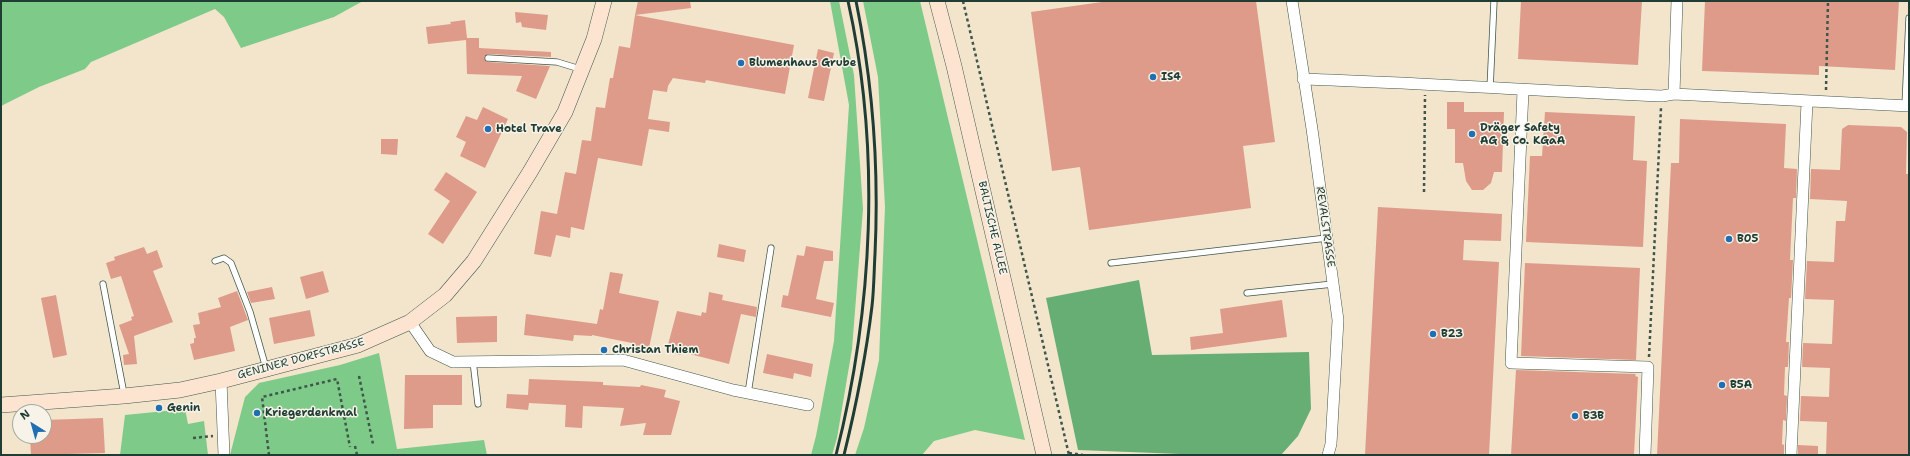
<!DOCTYPE html>
<meta charset="utf-8">
<style>
body{margin:0}
#map{position:relative;width:1910px;height:456px;overflow:hidden;background:#f2e5cc;font-family:"Shantell Sans",sans-serif}
canvas{display:block}
.frame{position:absolute;inset:0;border:2px solid #1f3d34;pointer-events:none}
.north{position:absolute;left:12px;top:404px;width:40px;height:40px;box-sizing:border-box;background:#f7f3e8;border:1px solid #a1aaa0;border-radius:50%;rotate:323deg;font-size:11px;font-weight:700;line-height:16px;text-align:center;color:#1f3d34}
.north::after{content:'';display:block;margin:auto;width:14px;height:18px;background:#1f6fb2;clip-path:polygon(50% 0,100% 100%,50% 72%,0 100%)}
</style>
<div id="map">
<canvas width="1910" height="456"></canvas>
<div class="frame"></div>
<div class="north">N</div>
</div>
<script>
const ctx = document.querySelector('canvas').getContext('2d');
ctx.lineJoin = 'round';
function fillPath(path, color) { ctx.fillStyle = color; ctx.fill(path, 'evenodd'); }
function strokePath(path, color, width, dash) { ctx.strokeStyle = color; ctx.lineWidth = width; ctx.lineCap = dash ? 'butt' : 'round'; ctx.setLineDash(dash || []); ctx.stroke(path); }
function drawText(font, color, halo, rows, align = 'center') {
  ctx.font = font + ' "Shantell Sans",sans-serif'; ctx.lineWidth = 3; ctx.setLineDash([]); ctx.textBaseline = 'middle'; ctx.strokeStyle = halo; ctx.fillStyle = color; for (const [text, x, y, turn = 0] of rows) {
    ctx.save(); ctx.translate(x, y); ctx.rotate((+turn || 0) * Math.PI / 180); ctx.textAlign = isNaN(turn) ? turn : align; if (halo) ctx.strokeText(text, 0, 0); ctx.fillText(text, 0, 0); ctx.restore();
  }
}
fillPath(new Path2D(`
 M 1,1 L 363,1 L 334,17 L 241,48 L 224,17 L 215,9 L 91,62 L 85,69 L 39,87 L 1,106 Z
 M 830,1 L 839,1 L 854,75 L 863,209 L 852,349 L 837,438 L 832,455 L 811,455 L 816,436 L 834,341 L 849,105 Z
 M 863,1 L 920,1 L 1025,440 L 975,430 L 934,441 L 922,455 L 855,455 L 864,428 L 879,360 L 885,207 L 878,77 Z
 M 379,353 L 397,449 L 484,440 L 487,455 L 230,455 L 245,397 L 259,383 L 340,365 Z
 M 185,409 L 188,424 L 204,421 L 208,455 L 120,455 L 125,415 Z`), '#7eca88');
fillPath(new Path2D(`
 M 1139,280 L 1152,355 L 1309,352 L 1311,409 L 1298,436 L 1281,455 L 1206,455 L 1078,450 L 1046,298 Z`), '#66ae74');
fillPath(new Path2D(`
 M 638,1 L 690,1 L 691,8 L 635,15 Z
 M 1109,1 L 1256,1 L 1275,142 L 1243,146 L 1251,208 L 1089,230 L 1080,167 L 1052,171 L 1031,12 Z
 M 1521,1 L 1642,1 L 1638,65 L 1518,59 Z
 M 1705,1 L 1899,1 L 1895,70 L 1819,66 L 1819,75 L 1702,71 Z
 M 515,12 L 548,15 L 546,30 L 522,27 L 521,22 L 516,23 Z
 M 635,15 L 794,45 L 785,94 L 722,83 L 706,80 L 705,83 L 673,78 L 668,86 L 667,92 L 653,90 L 648,119 L 670,122 L 669,132 L 649,129 L 642,166 L 598,158 L 584,230 L 571,227 L 570,238 L 556,235 L 551,257 L 534,254 L 541,211 L 557,214 L 565,172 L 576,174 L 582,140 L 591,141 L 596,107 L 605,108 L 610,78 L 613,78 L 619,46 L 630,48 Z
 M 465,20 L 467,38 L 479,38 L 479,48 L 551,52 L 551,57 L 488,54 L 484,57 L 488,62 L 550,66 L 536,99 L 516,91 L 522,76 L 467,74 L 466,40 L 428,44 L 426,27 L 451,24 L 450,22 Z
 M 818,49 L 834,53 L 824,101 L 808,98 Z
 M 1447,102 L 1464,102 L 1464,112 L 1504,112 L 1502,172 L 1494,172 L 1491,183 L 1483,190 L 1472,190 L 1466,181 L 1463,163 L 1455,163 L 1455,129 L 1447,129 Z
 M 483,107 L 508,119 L 485,168 L 460,156 L 466,142 L 456,137 L 466,116 L 477,120 Z
 M 1545,112 L 1635,116 L 1633,160 L 1647,161 L 1643,247 L 1526,242 L 1530,156 L 1542,156 Z
 M 1680,119 L 1786,124 L 1784,168 L 1797,169 L 1796,198 L 1793,198 L 1790,260 L 1793,260 L 1791,298 L 1789,298 L 1786,342 L 1789,342 L 1788,367 L 1785,367 L 1784,395 L 1787,396 L 1786,421 L 1783,420 L 1782,444 L 1784,445 L 1784,455 L 1657,455 L 1671,163 L 1679,163 Z
 M 1848,125 L 1901,127 L 1907,132 L 1906,174 L 1909,174 L 1909,455 L 1826,455 L 1827,422 L 1800,421 L 1801,396 L 1829,397 L 1830,368 L 1802,367 L 1803,343 L 1832,344 L 1834,300 L 1805,299 L 1807,261 L 1834,262 L 1836,221 L 1845,221 L 1847,201 L 1810,199 L 1811,169 L 1840,170 L 1842,129 Z
 M 381,139 L 398,139 L 397,155 L 381,154 Z
 M 446,172 L 477,192 L 443,244 L 428,234 L 450,201 L 434,190 Z
 M 1378,207 L 1502,214 L 1501,241 L 1464,240 L 1463,260 L 1499,262 L 1489,455 L 1365,455 Z
 M 719,244 L 746,250 L 744,262 L 717,257 Z
 M 806,246 L 833,251 L 833,261 L 824,261 L 816,299 L 834,303 L 831,317 L 781,307 L 783,295 L 788,296 L 797,255 L 804,256 Z
 M 144,247 L 147,254 L 157,250 L 163,267 L 153,271 L 173,322 L 134,336 L 137,364 L 124,365 L 123,355 L 129,354 L 119,325 L 132,320 L 131,317 L 134,316 L 121,276 L 111,279 L 106,263 L 115,260 L 114,257 Z
 M 1525,263 L 1640,268 L 1636,360 L 1521,356 Z
 M 323,271 L 329,292 L 306,299 L 300,277 Z
 M 610,272 L 623,274 L 619,293 L 659,301 L 649,348 L 632,345 L 632,343 L 592,335 L 592,336 L 574,335 L 573,341 L 524,335 L 526,314 L 597,324 L 600,309 L 603,310 Z
 M 272,287 L 275,299 L 251,303 L 247,292 Z
 M 237,291 L 248,320 L 230,327 L 235,351 L 194,360 L 190,344 L 194,343 L 194,338 L 196,338 L 193,325 L 200,324 L 198,313 L 221,307 L 218,298 Z
 M 709,292 L 723,295 L 722,300 L 757,307 L 756,317 L 741,314 L 729,364 L 682,352 L 681,355 L 666,352 L 677,311 L 701,316 L 702,312 L 706,313 Z
 M 56,295 L 67,355 L 53,358 L 41,298 Z
 M 1282,300 L 1287,337 L 1191,350 L 1190,337 L 1223,333 L 1220,309 Z
 M 310,310 L 315,336 L 274,344 L 269,318 Z
 M 497,316 L 497,342 L 457,343 L 456,317 Z
 M 767,354 L 813,364 L 811,377 L 794,373 L 793,379 L 763,373 Z
 M 1516,370 L 1636,374 L 1635,376 L 1638,377 L 1634,455 L 1511,455 Z
 M 405,375 L 462,375 L 462,405 L 433,405 L 433,428 L 404,429 Z
 M 529,379 L 603,382 L 603,385 L 640,387 L 641,385 L 666,390 L 664,397 L 680,401 L 671,435 L 643,435 L 646,423 L 620,426 L 624,408 L 583,406 L 582,428 L 565,427 L 566,405 L 529,403 L 528,410 L 506,408 L 507,394 L 528,395 Z
 M 103,418 L 105,453 L 31,455 L 30,438 L 44,437 L 44,420 Z
 M 1798,445 L 1818,446 L 1818,455 L 1798,455 Z`), '#de9b8a');
const lane = new Path2D(`
 M 488,58 L 557,62 L 580,69
 M 1490,89 L 1494,1
 M 1905,106 L 1909,18
 M 215,261 L 224,258 L 231,263 L 250,312 L 266,368
 M 1111,263 L 1327,238
 M 103,284 L 124,394
 M 1247,293 L 1333,284
 M 473,361 L 478,404
 M 748,393 L 771,248`);
const street = new Path2D(`
 M 1292,1 L 1312,129 L 1338,320 L 1331,444 L 1328,455
 M 1303,79 C 1423,83 1542,91 1662,96 L 1674,94 L 1909,106
 M 1523,91 L 1511,363 L 1648,367 L 1645,455
 M 1674,94 L 1677,1
 M 410,322 L 430,351 L 453,362 L 623,360 L 733,390 L 808,405
 M 221,381 L 224,455
 M 1791,455 L 1807,102`);
const secondary = new Path2D(`
 M 937,1 L 954,66 L 1044,455
 M 1,405 L 124,396 L 180,390 L 221,381 L 358,345 L 410,322 L 445,295 L 474,261 L 530,172 L 565,112 L 594,39 L 604,1`);
strokePath(lane, '#3f564b', 7);
strokePath(street, '#3f564b', 12);
strokePath(secondary, '#3f564b', 16);
strokePath(new Path2D(`
 M 963,1 L 1069,455
 M 1826,90 L 1828,1
 M 1424,192 L 1425,95
 M 1649,357 L 1661,108
 M 359,376 L 373,444
 M 193,438 L 213,436
 M 355,446 L 357,455
 M 1069,453 L 1083,455
 M 269,455 L 262,397 L 337,379 L 350,447`), '#3f564b', 2.5, [3, 3]);
strokePath(lane, '#fff', 5.5);
strokePath(street, '#fff', 11);
strokePath(secondary, '#fde4d1', 15);
strokePath(new Path2D(`
 M 836,455 C 873,309 881,149 848,1
 M 844,455 C 856,406 866,356 872,306 C 874,289 874,271 875,254 C 879,169 873,84 856,1`), '#1f3d34', 3);
for (const [x, y, r, color] of [
 [741,63,4,"#1f6fb2"],
 [1153,77,4,"#1f6fb2"],
 [488,129,4,"#1f6fb2"],
 [1472,134,4,"#1f6fb2"],
 [1729,239,4,"#1f6fb2"],
 [1433,334,4,"#1f6fb2"],
 [604,350,4,"#1f6fb2"],
 [1722,385,4,"#1f6fb2"],
 [159,408,4,"#1f6fb2"],
 [257,413,4,"#1f6fb2"],
 [1575,416,4,"#1f6fb2"]
]) { const dot = new Path2D(); dot.arc(x, y, r, 0, 2 * Math.PI); ctx.fillStyle = color; ctx.fill(dot); strokePath(dot, '#f7f3e8', 1.5); }
drawText('bold 11px', '#1f3d34', '#f7f3e8', [
 ["Blumenhaus Grube",749,63],
 ["IS4",1161,77],
 ["Dräger Safety",1480,128],
 ["AG & Co. KGaA",1480,141],
 ["Hotel Trave",496,129],
 ["B05",1737,239],
 ["B23",1441,334],
 ["Christan Thiem",612,350],
 ["B5A",1730,385],
 ["Genin",167,408],
 ["Kriegerdenkmal",265,413],
 ["B3B",1583,416]
], 'left');
drawText('11px', '#1f3d34', '#f7f3e8', [
 ["REVALSTRASSE",1325,227,82],
 ["BALTISCHE ALLEE",992,228,77],
 ["GENINER DORFSTRASSE",301,359,-15]
]);
</script>
